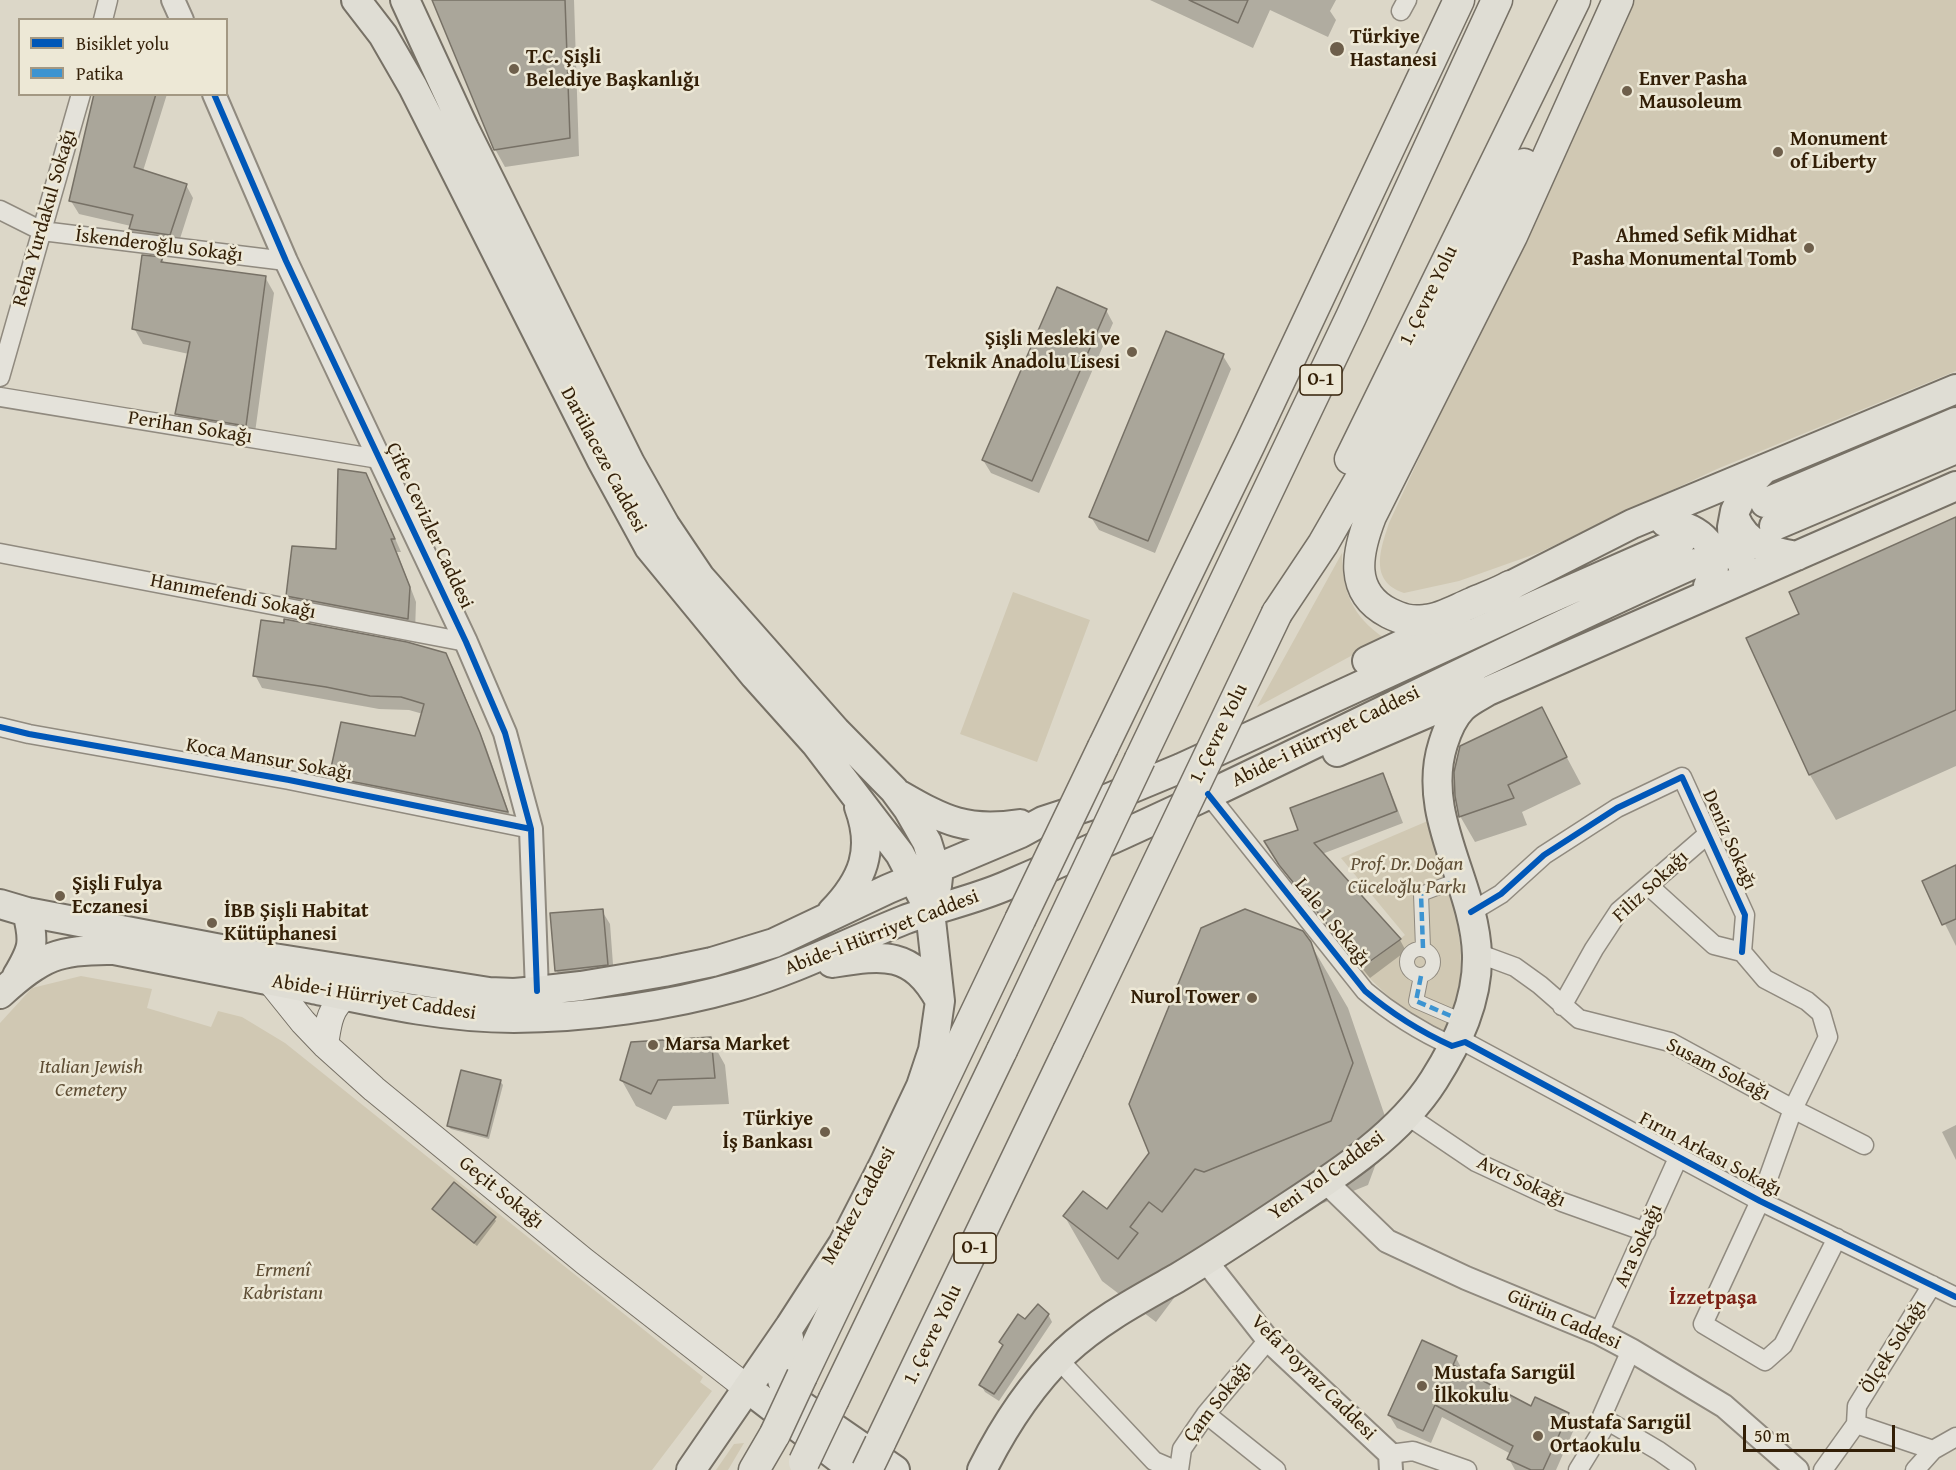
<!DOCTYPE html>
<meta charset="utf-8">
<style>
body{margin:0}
#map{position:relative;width:1956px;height:1470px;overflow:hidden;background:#dcd7c8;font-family:"Gentium Book Plus",serif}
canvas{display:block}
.legend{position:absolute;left:18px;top:18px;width:210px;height:78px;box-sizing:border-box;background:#ede8d6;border:2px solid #a39883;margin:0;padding:8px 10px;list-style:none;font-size:18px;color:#331f07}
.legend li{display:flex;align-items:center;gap:12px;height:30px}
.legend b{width:30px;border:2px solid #a39883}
.scale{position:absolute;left:1743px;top:1425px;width:152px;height:27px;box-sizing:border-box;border:3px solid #331f07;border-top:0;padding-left:8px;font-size:18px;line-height:21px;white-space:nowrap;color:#331f07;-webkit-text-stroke:4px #ede8d6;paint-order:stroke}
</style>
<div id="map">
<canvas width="1956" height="1470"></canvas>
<ul class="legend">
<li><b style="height:8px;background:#0057b8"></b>Bisiklet yolu</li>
<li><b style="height:8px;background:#3d94d1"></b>Patika</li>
</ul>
<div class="scale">50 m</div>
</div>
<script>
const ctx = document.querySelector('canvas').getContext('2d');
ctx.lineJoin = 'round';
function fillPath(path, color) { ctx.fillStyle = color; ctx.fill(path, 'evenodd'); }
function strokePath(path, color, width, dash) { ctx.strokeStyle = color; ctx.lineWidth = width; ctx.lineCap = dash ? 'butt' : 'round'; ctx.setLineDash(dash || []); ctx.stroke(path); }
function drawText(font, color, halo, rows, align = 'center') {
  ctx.font = font + ' "Gentium Book Plus",serif'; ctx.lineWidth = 5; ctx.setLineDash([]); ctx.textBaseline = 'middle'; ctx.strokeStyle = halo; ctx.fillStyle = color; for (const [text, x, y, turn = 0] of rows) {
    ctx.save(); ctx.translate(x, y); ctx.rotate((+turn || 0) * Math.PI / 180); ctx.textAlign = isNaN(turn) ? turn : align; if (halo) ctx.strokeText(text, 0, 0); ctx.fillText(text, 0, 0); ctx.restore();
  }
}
fillPath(new Path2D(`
 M 1626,0 L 1956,0 L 1956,371 L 1717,469 L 1538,553 L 1459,581 L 1404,593 C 1368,581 1381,548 1389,523 L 1562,150 Z
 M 1342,553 C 1342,591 1352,616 1384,638 L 1257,707 Z
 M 1013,592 L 1090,620 L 1037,762 L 960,734 Z
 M 1430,820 L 1454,897 L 1461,953 L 1459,997 L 1443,1036 L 1411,1018 L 1361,970 L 1405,935 L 1341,858 Z
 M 81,976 L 152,989 L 147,1008 L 211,1027 L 218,1011 L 242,1017 L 285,1043 L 703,1377 L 700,1382 L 712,1391 L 652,1470 L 0,1470 L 0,1023 L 32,988 Z
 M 744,1443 L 728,1470 L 716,1470 L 734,1444 Z`), '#d0c8b3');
fillPath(new Path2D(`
 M 434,0 L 574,0 L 579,156 L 505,167 L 495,149 Z
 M 1150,0 L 1336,0 L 1330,11 L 1336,20 L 1328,37 L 1270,10 L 1253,48 Z
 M 96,94 L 167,94 L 143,171 L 186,185 L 193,198 L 177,248 L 138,242 L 130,228 L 131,226 L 79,214 L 71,201 Z
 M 162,259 L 165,264 L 265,277 L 274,293 L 254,440 L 186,429 L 177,414 L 189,354 L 143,344 L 134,328 Z
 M 1106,310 L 1113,323 L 1039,493 L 991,473 L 983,460 Z
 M 1223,356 L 1231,369 L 1155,553 L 1099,530 L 1091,517 Z
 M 366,474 L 373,488 L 401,552 L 397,552 L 416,602 L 415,632 L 296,609 L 288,596 L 337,551 Z
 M 1956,518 L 1956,766 L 1836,820 L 1810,775 L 1748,639 L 1801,615 Z
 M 445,654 L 453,667 L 486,747 L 513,824 L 338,789 L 330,776 L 416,738 L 423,714 L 409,710 L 379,709 L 262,688 L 255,675 Z
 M 1541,709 L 1581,784 L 1522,812 L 1527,825 L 1475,842 L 1460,816 Z
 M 1382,775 L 1389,787 L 1403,823 L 1322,854 L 1400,940 L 1406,951 L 1370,978 L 1288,877 L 1272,854 L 1300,831 Z
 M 1956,867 L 1956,946 L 1924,882 Z
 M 602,911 L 610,924 L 614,978 L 564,983 L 556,970 Z
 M 1310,943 L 1348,1008 L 1389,1128 L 1368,1185 L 1242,1236 L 1168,1289 L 1174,1298 L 1156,1322 L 1102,1281 L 1065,1217 L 1107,1211 Z
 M 710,1038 L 725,1065 L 729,1104 L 673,1106 L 666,1120 L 636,1106 L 621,1079 Z
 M 500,1081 L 503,1085 L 489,1139 L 451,1129 L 448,1126 Z
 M 1956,1125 L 1956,1160 L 1942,1132 Z
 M 434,1209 L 494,1218 L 496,1221 L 477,1246 Z
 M 1048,1314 L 1052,1322 L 999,1401 L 985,1392 L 981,1385 L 1004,1347 L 1001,1342 L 1025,1321 Z
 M 1456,1358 L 1463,1371 L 1532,1408 L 1568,1414 L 1575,1427 L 1556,1470 L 1515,1470 L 1509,1459 L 1511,1454 L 1442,1417 L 1431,1443 L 1397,1428 L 1389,1415 Z`), '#0003');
const building = new Path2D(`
 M 432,0 L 565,0 L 570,138 L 494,150 Z
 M 1189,0 L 1248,0 L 1238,23 Z
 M 94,94 L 156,94 L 134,167 L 187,184 L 170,235 L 129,229 L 133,215 L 69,201 Z
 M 142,255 L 163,257 L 161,262 L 266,276 L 246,426 L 175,414 L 190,342 L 132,329 Z
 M 1057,287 L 1107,309 L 1032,481 L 982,460 Z
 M 1166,331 L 1224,354 L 1148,541 L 1089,517 Z
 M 338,469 L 366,473 L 395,539 L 391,539 L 410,587 L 408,619 L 286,596 L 292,546 L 336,549 Z
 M 1956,517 L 1956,710 L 1809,775 L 1746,638 L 1799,614 L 1789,592 Z
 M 284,619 L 407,642 L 446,653 L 480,733 L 508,812 L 329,777 L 341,722 L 415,736 L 424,704 L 401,697 L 370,696 L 326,687 L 253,676 L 261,620 L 284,623 Z
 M 1542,707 L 1567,757 L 1508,785 L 1514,798 L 1459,817 L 1455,796 L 1454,772 L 1460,746 Z
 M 1383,773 L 1397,811 L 1314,843 L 1401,939 L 1362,967 L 1279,865 L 1264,841 L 1298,830 L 1290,808 Z
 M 1956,865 L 1956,919 L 1942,925 L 1922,881 Z
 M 603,909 L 608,965 L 555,971 L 550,913 Z
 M 1245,909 L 1303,931 L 1311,942 L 1353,1063 L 1331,1121 L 1204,1172 L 1195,1169 L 1162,1212 L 1149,1202 L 1130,1227 L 1138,1233 L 1118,1259 L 1063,1216 L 1083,1191 L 1107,1209 L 1149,1153 L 1129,1104 L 1201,928 Z
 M 711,1037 L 715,1078 L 658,1080 L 651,1094 L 620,1080 L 631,1042 Z
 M 461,1070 L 501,1080 L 487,1136 L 447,1126 Z
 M 454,1182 L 496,1217 L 474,1243 L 432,1209 Z
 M 1038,1304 L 1049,1314 L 994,1394 L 979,1385 L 1003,1345 L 999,1342 L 1018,1314 L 1025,1319 Z
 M 1422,1340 L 1457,1356 L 1453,1365 L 1531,1406 L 1535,1397 L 1569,1413 L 1543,1470 L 1531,1470 L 1507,1459 L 1513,1446 L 1435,1405 L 1423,1431 L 1388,1415 Z`);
fillPath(building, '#aaa69a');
strokePath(building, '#777166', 1.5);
const pedestrian = new Path2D(`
 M 1423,948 L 1421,894 L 1450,883
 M1407 962a13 13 0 1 1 26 0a13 13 0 1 1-26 0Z
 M 1421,976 L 1416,1001 L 1451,1016`);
const minor = new Path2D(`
 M 1401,11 L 1407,0
 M 103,20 L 108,0
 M 0,210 L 42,231 L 286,261
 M 0,377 L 81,94
 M 0,397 L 379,459
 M 0,553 L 466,642
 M 0,727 L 29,734 L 289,780 L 531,829
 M 1208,794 L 1365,991 C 1392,1014 1419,1031 1452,1046 L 1465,1042 L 1760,1201 L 1956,1297
 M 1649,886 L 1714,945 L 1742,952 L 1765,979 L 1807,1001 L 1821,1013 L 1828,1037 L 1793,1109 L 1760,1201 L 1703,1324 L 1765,1361 L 1783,1345 L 1837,1238
 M 1471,912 L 1501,894 L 1544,855 L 1617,808 L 1682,777 L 1745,915 L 1742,952
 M 1477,953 L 1515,967 L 1540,985 L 1579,1019 L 1670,1042 L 1793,1109 L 1864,1145
 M 1562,1006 L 1594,949 L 1619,911 L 1708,834
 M 1405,1114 L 1476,1162 L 1562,1202 L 1646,1232
 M 1599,1333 L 1678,1158
 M 1058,1359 L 1154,1461 L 1175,1470
 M 1206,1414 L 1276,1470
 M 1608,1421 L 1659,1451 L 1686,1470
 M 1856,1424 L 1933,1450
 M 1390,1454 L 1413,1451 L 1467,1470
 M 1179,1470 L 1182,1449 L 1206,1414 L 1268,1340
 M 1578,1470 L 1608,1421 L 1602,1416 L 1631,1350
 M 1823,1470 L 1856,1424 L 1857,1406 L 1932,1285
 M 1915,1470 L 1933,1450 L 1956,1437`);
const tertiary = new Path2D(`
 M 173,0 L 182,20
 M 214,94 L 286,261 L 466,642 L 505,733 L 531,829 L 537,991
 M 1326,1182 L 1387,1241 L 1466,1278 L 1599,1333 L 1631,1350 L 1724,1406 L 1797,1470
 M 1206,1261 L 1268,1340 L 1390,1454 L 1391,1470`);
const secondary = new Path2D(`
 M 270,981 L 303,1022 L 325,1045 L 374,1089 L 584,1261 L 747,1388
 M 325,1045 C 328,1026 329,1008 346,996`);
const primary = new Path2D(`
 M 356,0 L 383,35 L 413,87 L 601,459 L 649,547 L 755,676 L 816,744 L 900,854 L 930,911 L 940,1001 L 933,1050 L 921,1086 L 884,1164 L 843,1244 L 790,1326 L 691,1470
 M 405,0 L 464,128 L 630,463 L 665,525 L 700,577 L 836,731 L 894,790 L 908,809 L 927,842 L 938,877 L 937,886
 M 1765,503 L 1956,422
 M 1735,518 C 1746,545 1770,552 1797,556
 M 1665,522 C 1700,527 1727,548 1708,586
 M 1774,526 L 1956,449
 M 1748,577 L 1733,546 L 1732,527 L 1735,511 L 1746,488 L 1764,469
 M 1491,600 L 1510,586 L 1632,524 L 1956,389
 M 1367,661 L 1456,619
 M 1337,752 L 1458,700 L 1488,691 L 1956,486
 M 900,795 C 945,821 967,832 1020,824
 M 0,904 L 27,912 L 242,953 L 489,992 L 514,993 L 537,991 L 581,986 L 664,972 L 712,962 L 774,943 L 888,889 L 1021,833 L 1043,821 L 1092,805 L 1181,768 L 1538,604 L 1681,541
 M 832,912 C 863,880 875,850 859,807
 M 832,963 C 883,955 912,950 940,1001
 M 17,976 C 33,949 35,943 27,912
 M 0,994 C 42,956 58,949 114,950 C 181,963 247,976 313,989 C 379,1003 446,1018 514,1018 C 586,1018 669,1006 739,986 C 795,970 849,942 904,920 C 938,907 974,900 1008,885 C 1241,786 1464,666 1696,563
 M 789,1337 C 785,1368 770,1372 795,1401 L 895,1470
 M 747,1388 L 854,1470
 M 982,1470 C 1003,1428 1031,1385 1065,1352 C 1098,1321 1138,1300 1177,1278 C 1214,1256 1250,1232 1286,1208 C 1338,1174 1400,1134 1434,1080 C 1458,1042 1478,1001 1477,955 C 1475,883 1420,816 1443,744 C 1447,731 1452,718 1462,708 C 1469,701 1480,696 1488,691`);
const trunk = new Path2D(`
 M 1350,459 L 1575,0
 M 1510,586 C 1498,593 1485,597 1472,603 C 1457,609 1441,619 1425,620 C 1411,622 1401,619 1389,613 C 1348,592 1357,552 1371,516 L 1512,236 L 1618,0
 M 1277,613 L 1323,544 L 1381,443 L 1524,164
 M 1103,747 L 1250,444 L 1459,0
 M 1140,759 L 1351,317 L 1497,0
 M 802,1376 L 1020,920
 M 834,1399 L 1002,1050
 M 880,1443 L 1068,1051
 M 754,1470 L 775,1434`);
strokePath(pedestrian, '#908a7f', 16);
strokePath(minor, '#908a7f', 21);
strokePath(tertiary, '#908a7f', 26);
strokePath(secondary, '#777166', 28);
strokePath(primary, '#777166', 32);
strokePath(trunk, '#777166', 33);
strokePath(pedestrian, '#e4e2da', 14);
strokePath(minor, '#e4e2da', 18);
strokePath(tertiary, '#e4e2da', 22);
strokePath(secondary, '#e4e2da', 26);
strokePath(primary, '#dfddd4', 28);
strokePath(trunk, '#dfddd4', 30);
const trunkBridge = new Path2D(`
 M 1020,920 L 1103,747
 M 1002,1050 L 1140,759
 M 1068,1051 L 1277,613
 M 775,1434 L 802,1376
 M 804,1462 L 834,1399
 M 867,1470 L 880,1443`);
strokePath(trunkBridge, '#777166', 33, []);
strokePath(trunkBridge, '#dfddd4', 30);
strokePath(new Path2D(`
 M 1423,948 L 1421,894 L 1450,883
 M 1421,976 L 1416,1001 L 1451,1016`), '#3d94d1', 4.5, [9, 4.5]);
strokePath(new Path2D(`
 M 214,94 L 286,261 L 466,642 L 505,733 L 531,829 L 537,991
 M 0,727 L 29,734 L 289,780 L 531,829
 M 1208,794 L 1365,991 C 1392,1014 1419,1031 1452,1046 L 1465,1042 L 1760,1201 L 1956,1297
 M 1471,912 L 1501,894 L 1544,855 L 1617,808 L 1682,777 L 1745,915 L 1742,952`), '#0057b8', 6);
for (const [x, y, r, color] of [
 [1337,49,8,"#6e5f4b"],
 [514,69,6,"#6e5f4b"],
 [1627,91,6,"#6e5f4b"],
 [1778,152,6,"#6e5f4b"],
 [1809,248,6,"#6e5f4b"],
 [1132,352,6,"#6e5f4b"],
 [60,896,6,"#6e5f4b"],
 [212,923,6,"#6e5f4b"],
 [1252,998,6,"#6e5f4b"],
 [653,1045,6,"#6e5f4b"],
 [825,1132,6,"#6e5f4b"],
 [1422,1386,6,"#6e5f4b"],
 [1538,1436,6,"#6e5f4b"]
]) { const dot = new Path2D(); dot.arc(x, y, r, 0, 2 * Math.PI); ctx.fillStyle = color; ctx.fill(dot); strokePath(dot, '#ede8d6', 2); }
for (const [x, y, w] of [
 [1321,380,42],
 [975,1248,42]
]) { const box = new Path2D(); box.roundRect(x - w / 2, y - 15, w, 30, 4.5); ctx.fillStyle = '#ede8d6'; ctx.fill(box); strokePath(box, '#331f07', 1.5); }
drawText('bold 18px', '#331f07', null, [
 ["O-1",1321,380],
 ["O-1",975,1248]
]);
drawText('bold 20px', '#331f07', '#ede8d6', [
 ["Türkiye",1350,38],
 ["Hastanesi",1350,61],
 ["T.C. Şişli",526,58],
 ["Belediye Başkanlığı",526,81],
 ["Enver Pasha",1639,80],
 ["Mausoleum",1639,103],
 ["Monument",1790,140],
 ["of Liberty",1790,163],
 ["Ahmed Sefik Midhat",1797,237,"right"],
 ["Pasha Monumental Tomb",1797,260,"right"],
 ["Şişli Mesleki ve",1120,340,"right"],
 ["Teknik Anadolu Lisesi",1120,363,"right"],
 ["Şişli Fulya",72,885],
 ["Eczanesi",72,908],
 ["İBB Şişli Habitat",224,912],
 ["Kütüphanesi",224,935],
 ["Nurol Tower",1240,998,"right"],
 ["Marsa Market",665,1045],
 ["Türkiye",813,1120,"right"],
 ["İş Bankası",813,1143,"right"],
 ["Mustafa Sarıgül",1434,1374],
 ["İlkokulu",1434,1397],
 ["Mustafa Sarıgül",1550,1424],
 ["Ortaokulu",1550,1447]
], 'left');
drawText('20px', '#331f07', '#ede8d6', [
 ["Reha Yurdakul Sokağı",45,218,-74],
 ["İskenderoğlu Sokağı",159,246,7],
 ["1. Çevre Yolu",1429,296,-64],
 ["Perihan Sokağı",190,428,9],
 ["Darülaceze Caddesi",603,460,62],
 ["Çifte Cevizler Caddesi",429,526,65],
 ["Hanımefendi Sokağı",233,597,11],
 ["1. Çevre Yolu",1219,734,-64],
 ["Abide-i Hürriyet Caddesi",1326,737,-26],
 ["Koca Mansur Sokağı",269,760,10],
 ["Deniz Sokağı",1729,840,66],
 ["Filiz Sokağı",1651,887,-43],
 ["Lale 1 Sokağı",1332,923,51],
 ["Abide-i Hürriyet Caddesi",882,933,-21],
 ["Abide-i Hürriyet Caddesi",374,998,9],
 ["Susam Sokağı",1718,1070,27],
 ["Fırın Arkası Sokağı",1710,1155,28],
 ["Yeni Yol Caddesi",1327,1176,-36],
 ["Avcı Sokağı",1521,1182,25],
 ["Geçit Sokağı",501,1193,39],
 ["Merkez Caddesi",859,1206,-61],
 ["Ara Sokağı",1639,1246,-66],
 ["Gürün Caddesi",1564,1320,24],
 ["1. Çevre Yolu",933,1335,-64],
 ["Ölçek Sokağı",1894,1347,-58],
 ["Vefa Poyraz Caddesi",1313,1378,45],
 ["Çam Sokağı",1218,1402,-52]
]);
drawText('italic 20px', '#5f4e35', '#ede8d6', [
 ["Prof. Dr. Doğan",1407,865],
 ["Cüceloğlu Parkı",1407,888],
 ["Italian Jewish",91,1068],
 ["Cemetery",91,1091],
 ["Ermenî",283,1271],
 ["Kabristanı",283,1294]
]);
drawText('bold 21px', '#7a1f14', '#ede8d6', [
 ["İzzetpaşa",1713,1299]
]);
</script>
